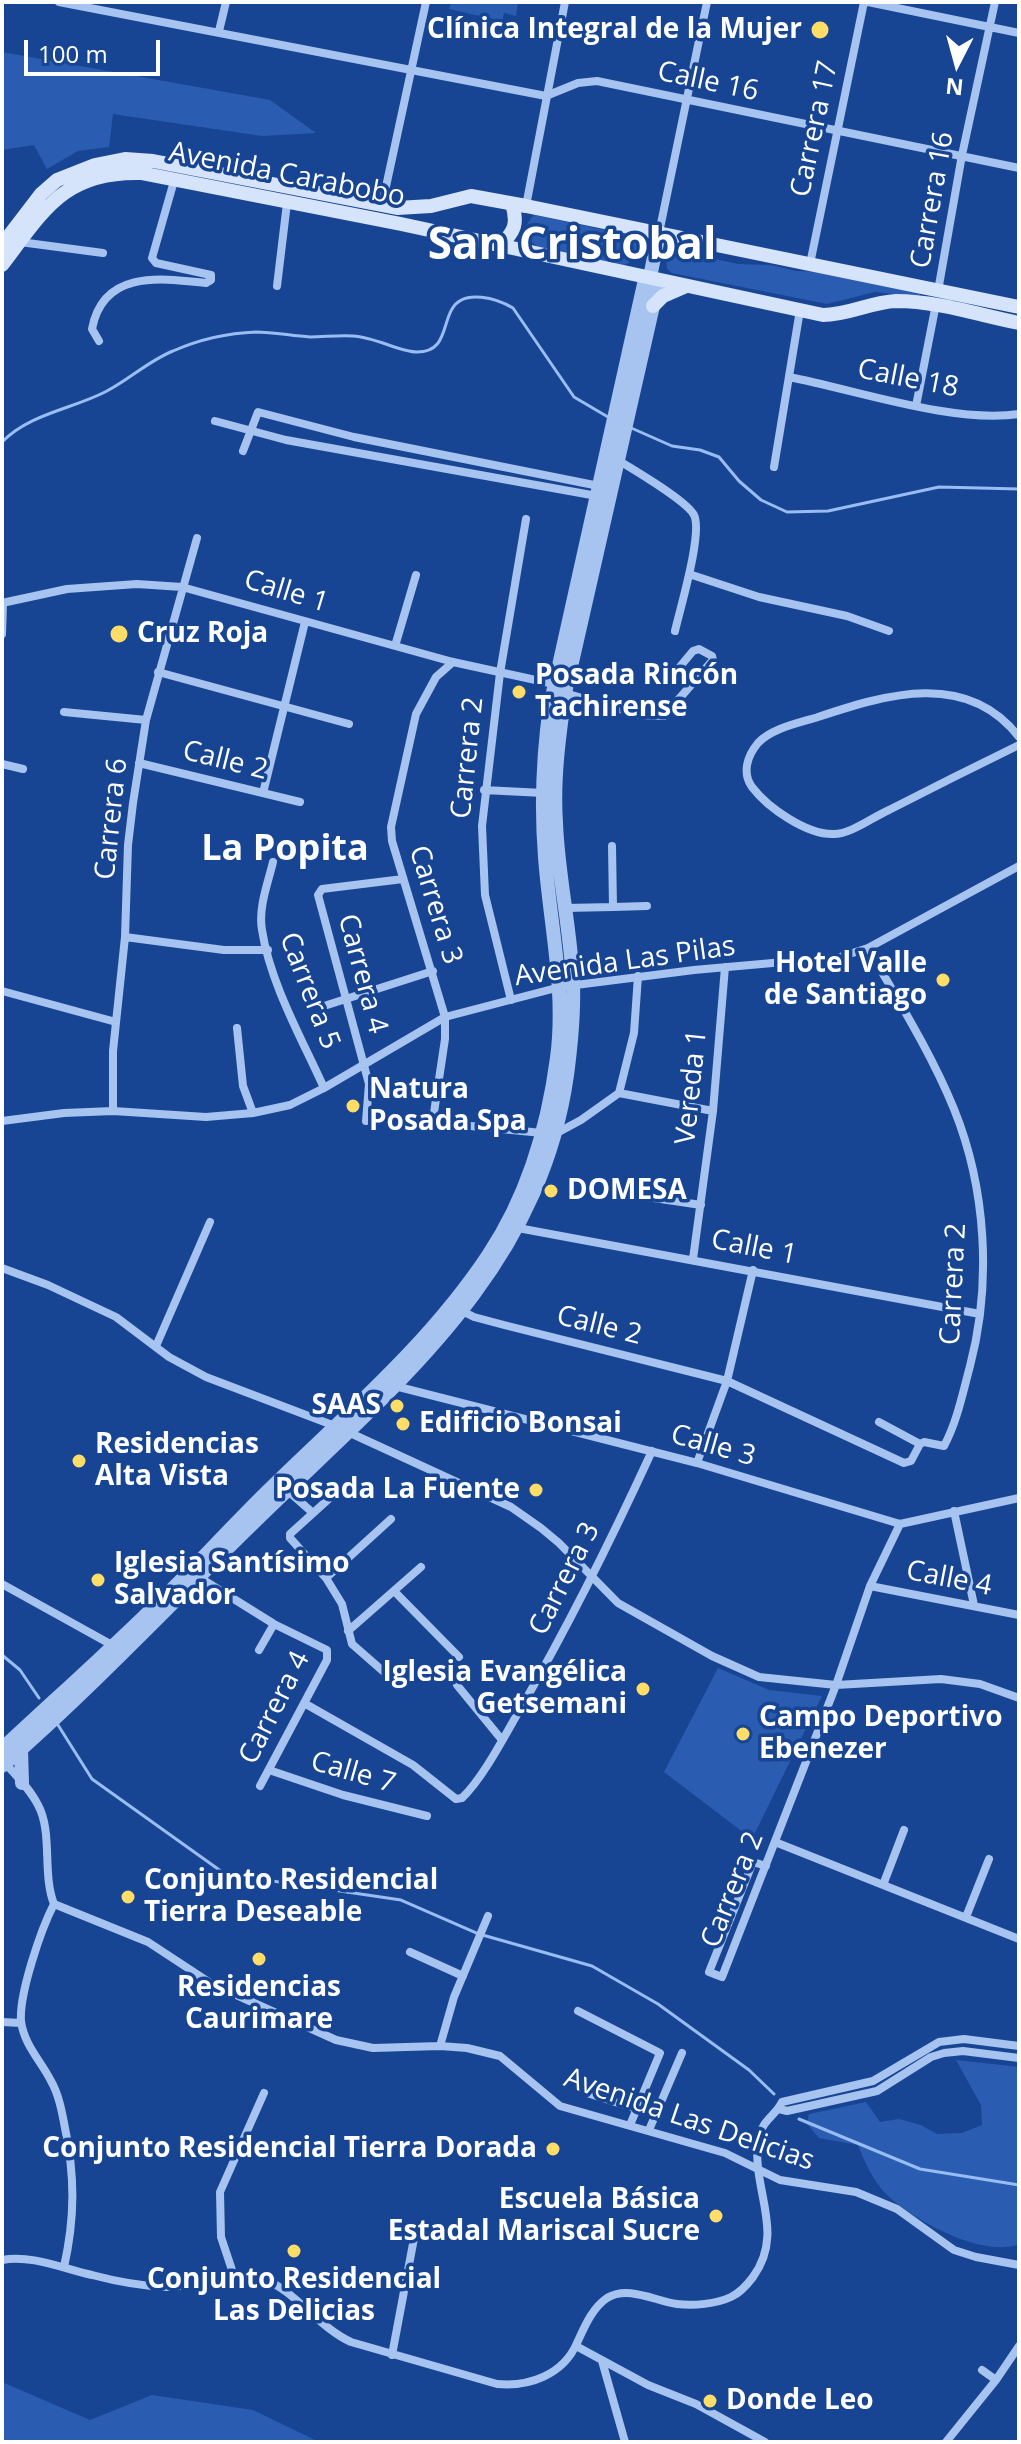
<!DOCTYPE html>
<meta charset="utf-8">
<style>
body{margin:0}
#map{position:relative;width:1021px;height:2444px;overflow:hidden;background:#174593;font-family:"Open Sans",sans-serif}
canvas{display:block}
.frame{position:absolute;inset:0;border:4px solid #fff;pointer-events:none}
.north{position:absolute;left:917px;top:24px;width:80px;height:80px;-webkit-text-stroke:6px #174593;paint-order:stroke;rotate:186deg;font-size:22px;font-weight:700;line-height:32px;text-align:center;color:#fff}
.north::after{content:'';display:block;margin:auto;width:28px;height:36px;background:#fff;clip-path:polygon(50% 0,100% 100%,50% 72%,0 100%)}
.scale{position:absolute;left:24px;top:40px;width:136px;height:36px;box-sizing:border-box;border:4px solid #fff;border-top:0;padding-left:10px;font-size:24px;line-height:28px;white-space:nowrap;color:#fff;-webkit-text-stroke:6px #174593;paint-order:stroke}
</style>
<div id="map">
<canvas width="1021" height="2444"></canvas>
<div class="frame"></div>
<div class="north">N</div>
<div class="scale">100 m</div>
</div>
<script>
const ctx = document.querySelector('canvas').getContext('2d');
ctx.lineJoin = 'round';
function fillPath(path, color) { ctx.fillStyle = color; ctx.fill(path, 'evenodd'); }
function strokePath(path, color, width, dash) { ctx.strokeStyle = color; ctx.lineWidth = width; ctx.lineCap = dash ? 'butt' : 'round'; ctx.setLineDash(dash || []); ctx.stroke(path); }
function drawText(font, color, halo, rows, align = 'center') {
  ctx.font = font + ' "Open Sans",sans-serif'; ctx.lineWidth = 7; ctx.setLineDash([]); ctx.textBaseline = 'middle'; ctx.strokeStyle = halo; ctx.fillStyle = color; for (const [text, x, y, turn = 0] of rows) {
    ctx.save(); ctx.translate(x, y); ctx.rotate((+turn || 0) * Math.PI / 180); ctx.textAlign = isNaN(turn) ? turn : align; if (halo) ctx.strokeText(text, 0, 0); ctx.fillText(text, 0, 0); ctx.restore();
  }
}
fillPath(new Path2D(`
 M 451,2 L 518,2 L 516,16 L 504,13 L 502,21 L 449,9 Z
 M 2,52 L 270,100 L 316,133 L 262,136 L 113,114 L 109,147 L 78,151 L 47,169 L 34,145 L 2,150 Z
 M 534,215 L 637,237 L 642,247 L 636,259 L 624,265 L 537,246 C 524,238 523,225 534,215 Z
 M 672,250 L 738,264 L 771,265 L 796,271 L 830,272 L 921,290 L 920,297 L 875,292 L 827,304 L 672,273 L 667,269 L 666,259 Z
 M 718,1668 L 769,1690 L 822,1696 L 752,1839 L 664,1772 Z
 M 956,2060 L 1019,2067 L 1019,2244 C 983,2259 911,2219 885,2193 C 873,2180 864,2161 858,2145 L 819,2138 L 807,2124 L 809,2114 L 866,2102 L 880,2122 L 899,2119 L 921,2125 L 937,2134 L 962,2133 L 982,2125 L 981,2105 Z
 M 2,2382 L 90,2420 L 152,2395 L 253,2410 L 319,2442 L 2,2442 Z`), '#2a5db1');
strokePath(new Path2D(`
 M 629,427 L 672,446 L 700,450 L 719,457 L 739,481 L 761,500 L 787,512 L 828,511 L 939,487 L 1019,489
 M 2,442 C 29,414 72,409 105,392 C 129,380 148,361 173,351 C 198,340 228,333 256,332 C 274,332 292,336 310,337 C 324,337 338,335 353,336 C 375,337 400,352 417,352 C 446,352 442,326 452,309 C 464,288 498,299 513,308 L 574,397 L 608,417
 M 2,1655 L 20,1670 L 39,1698
 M 58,1725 L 92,1779 L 225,1874 L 401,1900 L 479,1934 L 592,1966 L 658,2004 L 749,2070 L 774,2094
 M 799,2119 L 920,2169 L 1019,2185
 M 2,2441 L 5,2442`), '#99bdf3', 3);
strokePath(new Path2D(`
 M 59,2 L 546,96 L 578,83 L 597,81 L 1019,168
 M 868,2 L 1019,33
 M 219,31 L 226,2
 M 382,205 L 426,2
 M 526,206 L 565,2
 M 659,233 L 707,2
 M 20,242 L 103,253
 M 810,264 L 864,2
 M 277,286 L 287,203
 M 938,291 L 962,155 L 995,2
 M 99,341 L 92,329 C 103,270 160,278 206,283 L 211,280 L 211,275 L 156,263 L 152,258 L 174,181
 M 789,377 C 856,390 954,424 1019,414
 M 916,406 L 936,304
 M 215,421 L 286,440 L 597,496
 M 243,451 L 258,412 L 354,437 L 599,486
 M 618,460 C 635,471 686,500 694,515 C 703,533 680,609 675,631
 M 774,467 L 800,310
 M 689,574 L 759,597 L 847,616 L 889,631
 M 2,603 L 67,589 L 137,584 L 182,587 L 453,662 L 554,684
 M 2,634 L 3,603
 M 395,646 L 416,575
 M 158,672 L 349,724
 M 565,693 L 640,715 L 664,716 L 713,660 L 712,656 L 699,649 L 693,651 L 668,681
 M 64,712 L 146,720
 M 1019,737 C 967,670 887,694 818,717 C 799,723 772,728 758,743 C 747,756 742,773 752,787 C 768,808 807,835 834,834 C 851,834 873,817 889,810 C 932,788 976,766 1019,745
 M 139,763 L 300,802
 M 2,764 L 23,769
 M 484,790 L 543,793
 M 263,793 L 305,622
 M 273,862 C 268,883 258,908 262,930 C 270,983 302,1039 324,1088
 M 613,907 L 647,906
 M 565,908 L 613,907 L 612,846
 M 125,937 L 224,950 L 268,950
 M 2,991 L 116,1022
 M 511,1000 L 485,895 L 482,826 L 500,673 L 526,519
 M 324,1006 L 433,971
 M 237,1028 L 243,1086 L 253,1113
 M 619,1093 L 713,1111
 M 113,1111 L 113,1051 L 125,937 L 128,845 L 133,803 L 146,720 L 197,538
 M 2,1121 L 64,1113 L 113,1111 L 206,1117 L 253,1113 L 290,1105 L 324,1088 L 445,1017 L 560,987 L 694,970 L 840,957 L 868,948 L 1019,866
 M 366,1121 L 369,1084 L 318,895 L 322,889 L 403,879
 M 450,1124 L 542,1133
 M 432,1126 L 445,1039 L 445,1017 L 392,841 L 391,827 L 416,714 L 436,677 L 453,662
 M 555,1134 L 581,1120 L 619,1093 L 634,1033 L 638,976
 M 634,1195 L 701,1205
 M 518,1228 L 980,1314
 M 693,1259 L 713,1111 L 725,967
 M 2,1268 L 48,1285 L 116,1317 L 169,1357 L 206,1377 L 335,1426
 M 458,1309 L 474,1317 L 504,1325 L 727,1381 L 904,1463 L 911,1461 L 920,1444 L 924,1442 L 944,1446 C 957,1422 963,1392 970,1366 C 992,1283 986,1188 954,1109 C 931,1053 898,1000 868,948
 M 156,1346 L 210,1222
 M 395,1386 L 697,1463 L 900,1524 L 1019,1498
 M 879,1422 L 920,1444
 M 348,1432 L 511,1507 L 541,1528 L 559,1543 L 618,1603 L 712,1656 L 759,1677 L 836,1685 L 941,1679 L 980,1684 L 1019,1698
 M 697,1463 L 727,1381 L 753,1270
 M 343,1486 L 290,1534 L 290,1538 L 326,1578 L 342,1604 L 352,1644 L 392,1679
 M 288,1491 L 313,1513
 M 954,1511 L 974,1605
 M 197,1576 L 274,1624 L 327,1650 L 327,1660 L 260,1786
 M 326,1578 L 391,1519
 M 2,1584 L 112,1645
 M 870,1586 L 1019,1615
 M 394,1591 L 459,1657
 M 348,1631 L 421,1567
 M 259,1650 L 274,1624
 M 457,1685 L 502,1740
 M 304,1703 L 413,1765 L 456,1799 L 462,1798 C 484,1777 506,1733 522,1706 C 570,1623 612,1538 652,1451
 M 3,1761 C 15,1774 30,1789 38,1805 C 53,1832 42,1874 54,1904
 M 269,1770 L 343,1795 L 427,1816
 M 775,1842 L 1019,1939
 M 766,1866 L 753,1862 L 709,1972 L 722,1977 L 836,1685 L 870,1586 L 900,1524
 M 883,1885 L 904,1830
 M 54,1904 L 148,1942 L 212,1984 L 336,2040 L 373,2048 L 440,2046 L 467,2048 L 500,2056 L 560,2106 L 725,2153 L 780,2180 L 856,2192 L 897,2209 L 954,2250 L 976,2257 L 1019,2265
 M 54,1904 C 41,1929 19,1994 21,2021 C 24,2045 41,2061 51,2081 C 59,2095 62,2112 65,2128 C 75,2176 75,2218 64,2267
 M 966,1917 L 989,1859
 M 410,1952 L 463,1976
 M 578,2011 L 660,2053 L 630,2125
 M 2,2022 L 21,2023
 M 440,2046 L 454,1997 L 488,1916
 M 590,2094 L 637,2109
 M 779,2109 L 787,2111 L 877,2091 L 931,2057 L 944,2053 L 963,2051 L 1019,2058
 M 649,2130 L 682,2053
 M 2,2260 C 31,2254 64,2269 92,2275 C 115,2281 142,2286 165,2287 C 194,2288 240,2269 262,2278 C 296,2291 318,2327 351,2342 L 497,2384 C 529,2387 563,2375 577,2343 C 584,2328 592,2308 607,2298 C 628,2285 655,2301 677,2304 C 694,2306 716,2304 731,2297 C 740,2293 747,2285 753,2277 C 787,2230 749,2187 759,2136 C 763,2120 776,2115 782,2102 L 873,2081 L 939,2042 L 964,2039 L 1019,2046
 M 234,2276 L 221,2237 L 220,2192 L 264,2093
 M 576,2346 L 648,2385 L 696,2404 L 765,2442
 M 392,2355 L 415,2233
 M 602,2361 L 625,2442
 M 982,2370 L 996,2380
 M 946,2442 L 996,2380 L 1019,2346`), '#a7c3f0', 8);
strokePath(new Path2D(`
 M 2,1749 C 65,1690 130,1633 190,1571 C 218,1542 245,1513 274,1485 C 349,1412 431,1342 489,1254 C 527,1197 548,1126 557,1058 C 566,990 550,925 545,857 C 541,807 543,756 550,706 L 644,284 L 650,277 L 659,233
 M 21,1749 L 22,1783
 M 2,1766 C 87,1692 165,1610 245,1531 C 382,1395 538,1280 567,1075 C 571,1045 574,1014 573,984 C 571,930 558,877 556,823 C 553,780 559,736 565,693 L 653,306 L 657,286 L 650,277`), '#a7c3f0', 14);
strokePath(new Path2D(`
 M 2,245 L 41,194 L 57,180 L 95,165 L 125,159 L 153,161 L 397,208 L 431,206 L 471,196 L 526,206 L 1019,307
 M 500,245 C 515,232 518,223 512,204
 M 2,265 C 44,210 64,171 141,173 L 401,224 L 823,315 C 848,315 871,302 896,301 C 937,301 979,315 1019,323
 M 653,306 L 663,296 L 686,286`), '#d5e3fb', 14);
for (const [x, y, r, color] of [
 [820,30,10,"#fd6"],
 [119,634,10,"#fd6"],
 [519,692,8,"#fd6"],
 [943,980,8,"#fd6"],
 [353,1106,8,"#fd6"],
 [551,1191,8,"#fd6"],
 [397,1406,8,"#fd6"],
 [403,1424,8,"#fd6"],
 [79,1461,8,"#fd6"],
 [536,1490,8,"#fd6"],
 [98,1580,8,"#fd6"],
 [643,1689,8,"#fd6"],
 [743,1734,8,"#fd6"],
 [128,1897,8,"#fd6"],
 [259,1959,8,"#fd6"],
 [553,2149,8,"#fd6"],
 [716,2216,8,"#fd6"],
 [294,2251,8,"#fd6"],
 [710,2401,8,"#fd6"]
]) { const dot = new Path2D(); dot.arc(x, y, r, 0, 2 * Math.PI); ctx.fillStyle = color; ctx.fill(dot); strokePath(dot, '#174593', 3); }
drawText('bold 28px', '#fff', '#174593', [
 ["Clínica Integral de la Mujer",802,30,"right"],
 ["Cruz Roja",137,634],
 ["Posada Rincón",535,676],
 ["Tachirense",535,708],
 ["Hotel Valle",927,964,"right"],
 ["de Santiago",927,996,"right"],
 ["Natura",369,1090],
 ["Posada Spa",369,1122],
 ["DOMESA",567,1191],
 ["SAAS",381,1406,"right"],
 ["Edificio Bonsai",419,1424],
 ["Residencias",95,1445],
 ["Alta Vista",95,1477],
 ["Posada La Fuente",520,1490,"right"],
 ["Iglesia Santísimo",114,1564],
 ["Salvador",114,1596],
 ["Iglesia Evangélica",627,1673,"right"],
 ["Getsemani",627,1705,"right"],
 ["Campo Deportivo",759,1718],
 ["Ebenezer",759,1750],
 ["Conjunto Residencial",144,1881],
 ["Tierra Deseable",144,1913],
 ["Residencias",259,1988,"center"],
 ["Caurimare",259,2020,"center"],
 ["Conjunto Residencial Tierra Dorada",537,2149,"right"],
 ["Escuela Básica",700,2200,"right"],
 ["Estadal Mariscal Sucre",700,2232,"right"],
 ["Conjunto Residencial",294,2280,"center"],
 ["Las Delicias",294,2312,"center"],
 ["Donde Leo",726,2401]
], 'left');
drawText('28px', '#fff', '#174593', [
 ["Calle 16",708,82,12],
 ["Carrera 17",815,129,-78],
 ["Avenida Carabobo",287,175,11],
 ["Carrera 16",933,200,-80],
 ["Calle 18",908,379,11],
 ["Calle 1",286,592,17],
 ["Carrera 2",468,758,-84],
 ["Calle 2",225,761,14],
 ["Carrera 6",112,819,-84],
 ["Carrera 3",435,905,73],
 ["Avenida Las Pilas",625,962,-8],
 ["Carrera 4",362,974,75],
 ["Carrera 5",309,991,69],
 ["Vereda 1",692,1087,-84],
 ["Calle 1",754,1248,11],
 ["Carrera 2",954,1284,-87],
 ["Calle 2",599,1326,14],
 ["Calle 3",713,1446,16],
 ["Carrera 3",565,1579,-63],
 ["Calle 4",949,1579,11],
 ["Carrera 4",275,1708,-63],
 ["Calle 7",353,1773,16],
 ["Carrera 2",733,1890,-68],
 ["Avenida Las Delicias",689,2120,19]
]);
drawText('bold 36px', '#fff', '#174593', [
 ["La Popita",285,850]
]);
drawText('bold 44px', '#fff', '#174593', [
 ["San Cristobal",572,246]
]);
</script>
